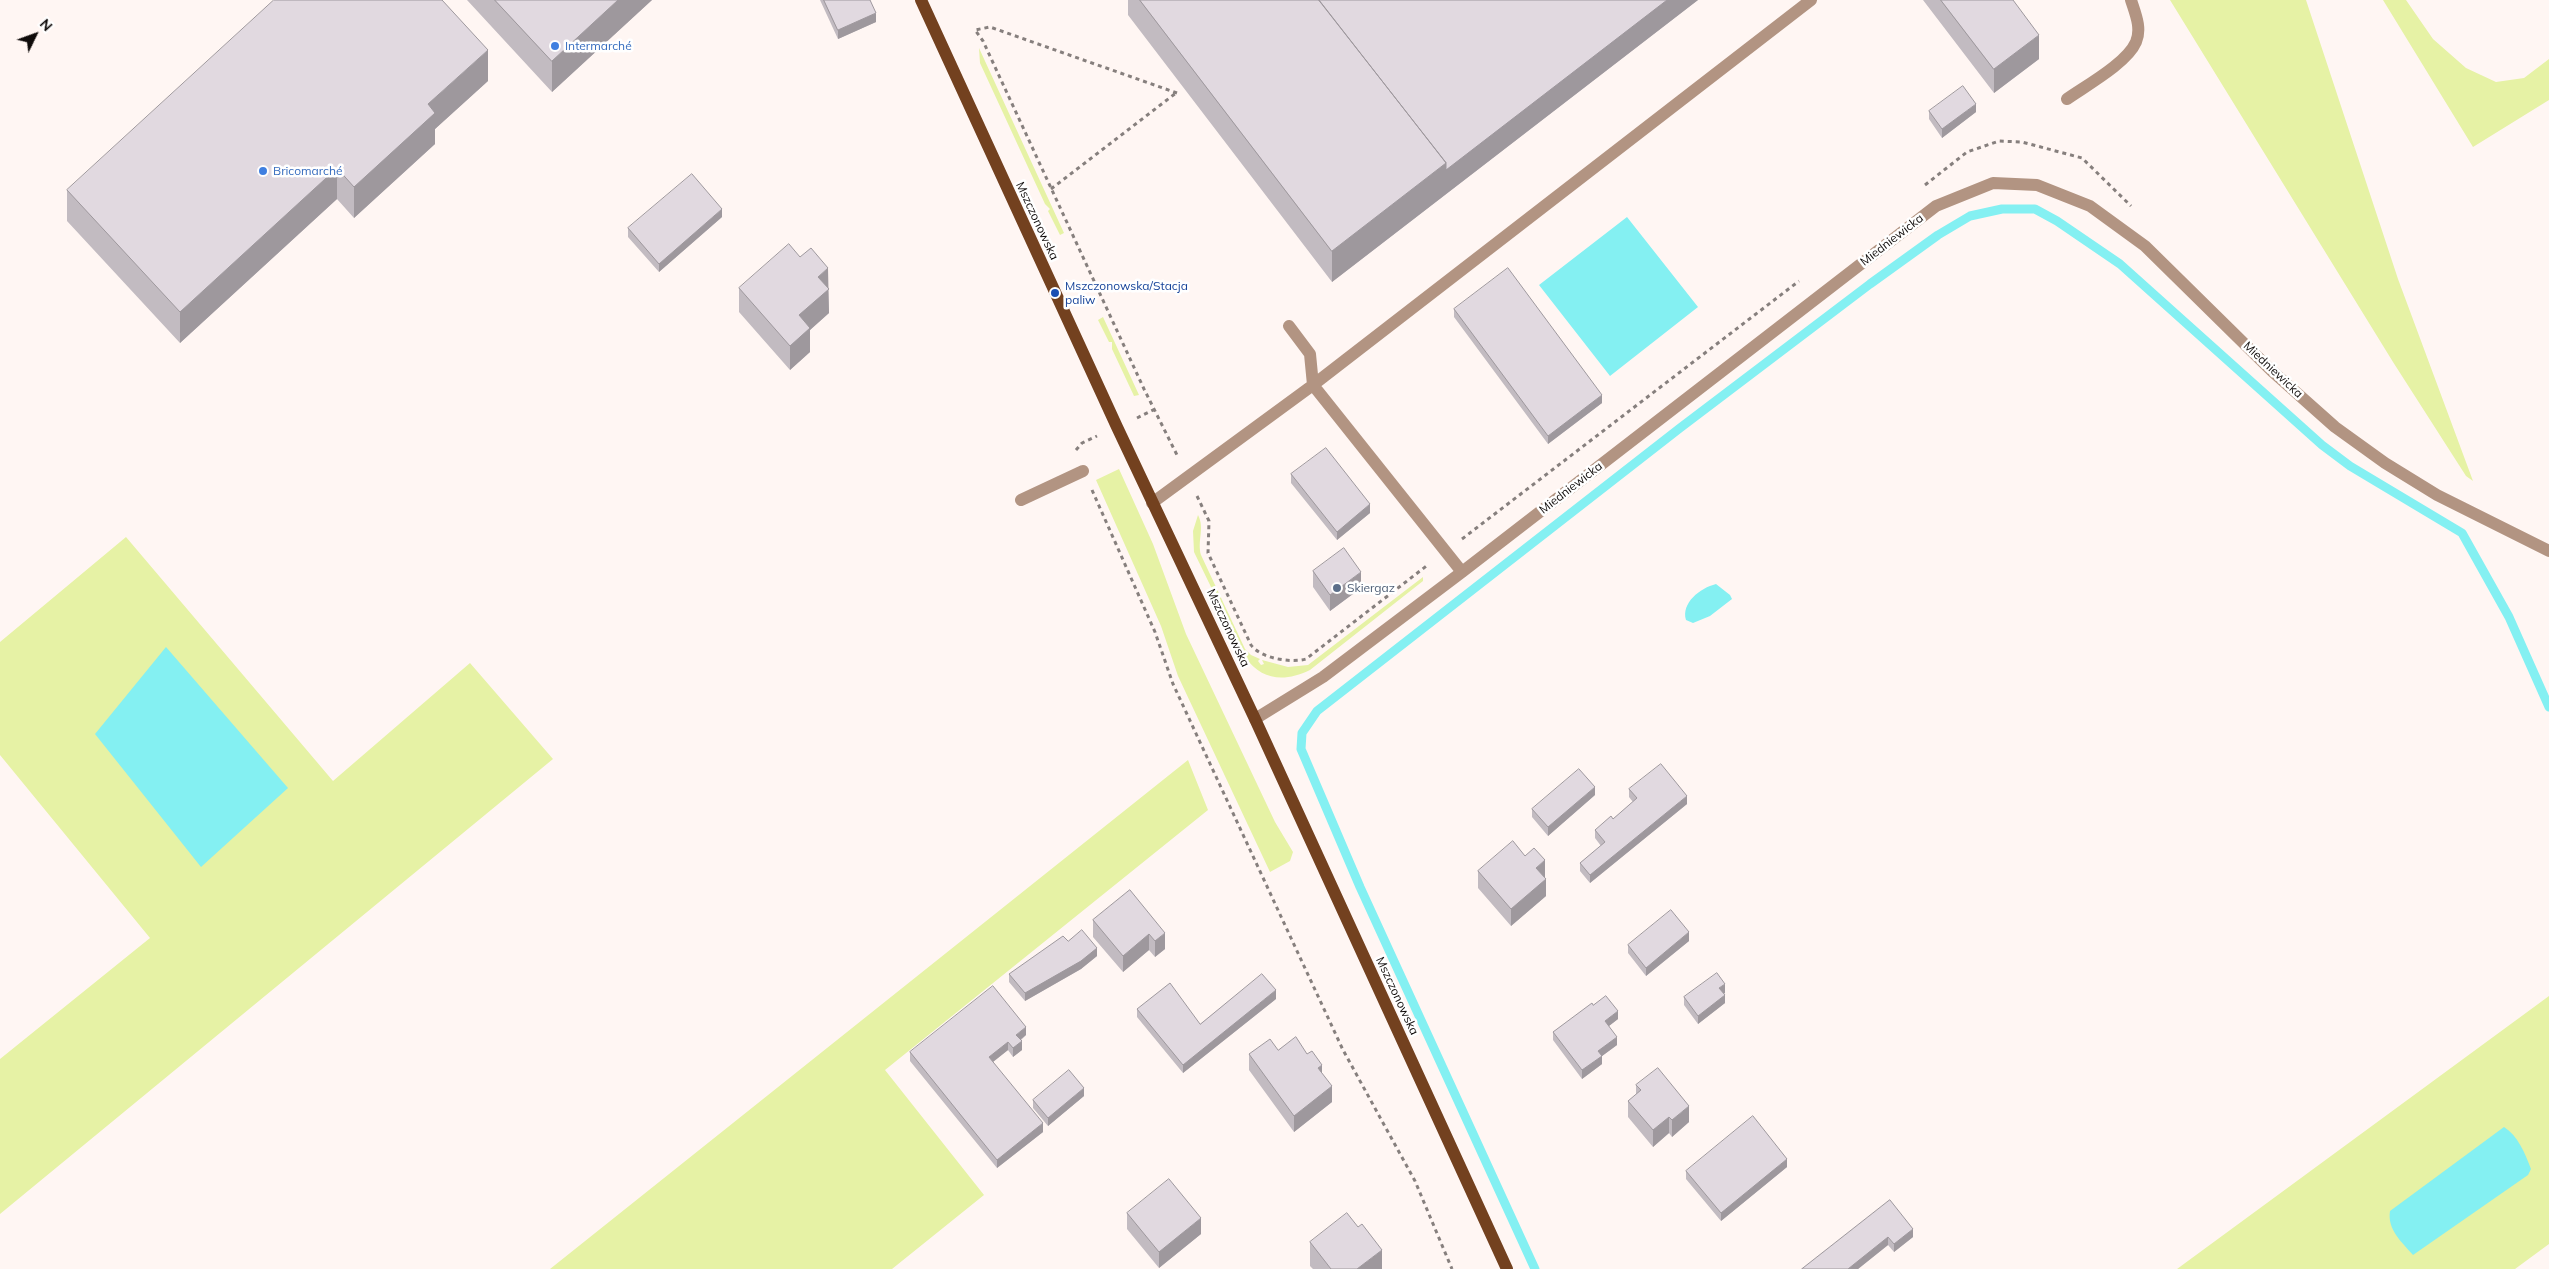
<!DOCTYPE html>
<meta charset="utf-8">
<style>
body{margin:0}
#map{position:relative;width:2549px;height:1269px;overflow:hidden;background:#fff6f3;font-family:Mulish,sans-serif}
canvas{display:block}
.north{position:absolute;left:10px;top:10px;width:50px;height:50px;-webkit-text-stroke:4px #fff;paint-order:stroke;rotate:48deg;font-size:14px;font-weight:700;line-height:20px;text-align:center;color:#0f0b0a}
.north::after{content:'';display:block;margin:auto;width:18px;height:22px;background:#0f0b0a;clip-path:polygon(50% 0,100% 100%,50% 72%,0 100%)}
</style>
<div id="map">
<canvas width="2549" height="1269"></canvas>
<div class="north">N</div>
</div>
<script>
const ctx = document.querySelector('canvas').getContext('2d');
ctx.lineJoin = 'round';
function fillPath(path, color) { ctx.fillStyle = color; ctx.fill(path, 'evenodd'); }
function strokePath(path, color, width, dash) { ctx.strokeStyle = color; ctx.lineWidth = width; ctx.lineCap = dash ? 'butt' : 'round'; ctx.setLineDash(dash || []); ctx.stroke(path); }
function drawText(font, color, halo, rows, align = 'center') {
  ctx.font = font + ' Mulish,sans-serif'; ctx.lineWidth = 5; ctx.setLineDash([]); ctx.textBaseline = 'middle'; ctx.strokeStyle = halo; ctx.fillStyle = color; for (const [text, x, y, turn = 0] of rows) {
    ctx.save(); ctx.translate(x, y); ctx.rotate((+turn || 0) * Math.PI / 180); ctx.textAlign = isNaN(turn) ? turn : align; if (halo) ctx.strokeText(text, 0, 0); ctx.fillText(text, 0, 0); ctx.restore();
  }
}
fillPath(new Path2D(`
 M 2170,0 L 2306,0 L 2398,279 L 2473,481 L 2466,476 L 2393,362 Z
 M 2383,0 L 2406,0 L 2433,39 L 2466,68 L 2496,82 L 2524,78 L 2549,59 L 2549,100 L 2473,147 Z
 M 979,48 L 1064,233 L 1060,235 L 1048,211 L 1050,209 L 1045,204 L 980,63 Z
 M 1103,317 L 1139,395 L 1134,396 L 1112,349 L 1112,342 L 1109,342 L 1098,320 Z
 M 1119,469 L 1153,544 L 1186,634 L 1275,822 L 1293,852 L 1290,861 L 1270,872 L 1178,676 L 1161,626 L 1096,480 Z
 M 1198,515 C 1205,528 1197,541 1201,555 L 1245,649 L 1251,655 L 1260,659 L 1258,661 L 1261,665 L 1264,664 L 1262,660 L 1288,667 L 1308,665 L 1423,577 L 1423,581 L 1310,670 C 1285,682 1262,681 1245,657 L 1194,552 L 1193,531 Z
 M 126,537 L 333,781 L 470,663 L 553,759 L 0,1214 L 0,1059 L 150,938 L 0,755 L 0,642 Z
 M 1188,760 L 1208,810 L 885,1070 L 984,1195 L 892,1269 L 550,1269 Z
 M 2549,996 L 2549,1244 L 2515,1269 L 2177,1269 Z`), '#e6f2a5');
fillPath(new Path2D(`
 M 1627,217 L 1698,307 L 1610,376 L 1539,285 Z
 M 1716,584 L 1730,595 L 1732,599 L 1710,616 L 1693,623 L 1686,620 C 1681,603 1700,588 1716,584 Z
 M 166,647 L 288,788 L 201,867 L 95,734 Z
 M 2504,1127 C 2518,1136 2525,1153 2531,1169 L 2528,1175 L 2413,1255 C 2402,1242 2387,1230 2390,1211 Z`), '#84f0f2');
strokePath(new Path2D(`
 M 1535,1269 L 1360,887 L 1301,749 L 1302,733 L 1317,711 L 1680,428 L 1870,284 L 1938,235 L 1970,216 L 2002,209 L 2035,209 L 2057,221 L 2120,264 L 2322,445 L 2350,466 L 2462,533 L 2509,617 L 2549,707`), '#84f0f2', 9);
strokePath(new Path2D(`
 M 1177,93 L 990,27 L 975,30 L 983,41 L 1144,389 L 1178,457
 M 1925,185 L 1967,152 L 1999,141 L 2022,142 L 2082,158 L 2131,206
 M 1051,189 L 1176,93
 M 1137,418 L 1155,409
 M 1076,450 L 1082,443 L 1097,436
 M 1092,490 L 1155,632 L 1173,684 L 1343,1050 L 1415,1181 L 1452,1269
 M 1197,496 L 1209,521 L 1208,553 L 1251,645 C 1261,659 1292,663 1306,659 L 1429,564
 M 1462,539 L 1799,281`), '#867f7d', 3, [4, 4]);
strokePath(new Path2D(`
 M 2067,99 C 2087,85 2127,63 2136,42 C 2142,28 2135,13 2131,0
 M 1289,326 L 1310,354 L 1313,385 L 1462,572
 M 1021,500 L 1083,471
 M 1152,503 L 1313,385 L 1811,0
 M 1255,719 L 1323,677 L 1462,572 L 1936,206 L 1993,183 L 2037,185 L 2090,206 L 2145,246 L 2272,371 L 2335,427 L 2385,463 L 2437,495 L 2549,551`), '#b29482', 12);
strokePath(new Path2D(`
 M 921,0 L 1117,427 L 1255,719 L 1507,1269`), '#73411f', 12);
fillPath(new Path2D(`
 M 467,0 L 652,0 L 552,92 Z
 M 820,0 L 870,0 L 876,22 L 838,39 Z
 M 1128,0 L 1698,0 L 1332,282 L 1128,15 Z
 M 1923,0 L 2013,0 L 2039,59 L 1994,93 Z
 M 488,81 L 435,129 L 435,144 L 354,218 L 337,199 L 180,343 L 67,221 L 67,190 Z
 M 1929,111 L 1976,112 L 1942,138 L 1929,119 Z
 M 722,217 L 659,272 L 628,237 L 628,228 Z
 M 739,288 L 828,288 L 829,313 L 810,330 L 810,352 L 790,370 L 739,312 Z
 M 1454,309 L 1602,403 L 1548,444 L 1454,317 Z
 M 1291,474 L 1370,513 L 1337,540 L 1291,483 Z
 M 1313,571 L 1361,588 L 1330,611 L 1313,587 Z
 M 1629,789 L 1687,804 L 1590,883 L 1580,871 L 1580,863 L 1601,846 L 1595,838 L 1595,830 L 1613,819 L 1633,802 L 1629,797 Z
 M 1595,795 L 1548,836 L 1532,817 L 1532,809 Z
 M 1525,856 L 1545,877 L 1544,877 L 1546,896 L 1511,926 L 1478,888 L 1478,871 Z
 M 1130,890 L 1165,949 L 1155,957 L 1149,950 L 1123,972 L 1093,937 L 1093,920 Z
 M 1068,941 L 1097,956 L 1081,969 L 1025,1001 L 1009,982 L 1009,974 Z
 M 1689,941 L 1646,976 L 1628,953 L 1628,945 Z
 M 1725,993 L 1723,994 L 1725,1003 L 1698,1024 L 1684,1005 L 1684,997 Z
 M 1276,999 L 1183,1073 L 1137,1017 L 1137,1009 L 1200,1024 Z
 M 1593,1005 L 1618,1019 L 1609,1026 L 1617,1045 L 1602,1056 L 1602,1064 L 1582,1079 L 1553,1040 L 1553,1032 Z
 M 1026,1035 L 1021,1040 L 1022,1050 L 1013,1057 L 1008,1050 L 993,1062 L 1043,1132 L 997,1168 L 910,1061 L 910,1052 Z
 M 1278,1050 L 1307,1054 L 1322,1073 L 1332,1102 L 1294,1132 L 1249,1070 L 1249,1054 Z
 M 1636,1085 L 1689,1122 L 1672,1137 L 1669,1133 L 1653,1147 L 1628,1117 L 1628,1101 L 1636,1095 Z
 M 1084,1096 L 1048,1126 L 1033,1108 L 1033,1100 Z
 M 1787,1167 L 1721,1221 L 1686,1179 L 1686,1171 Z
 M 1890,1200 L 1913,1237 L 1894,1252 L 1888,1245 L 1858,1269 L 1802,1269 Z
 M 1127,1213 L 1201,1234 L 1159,1268 L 1127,1229 Z
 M 1310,1242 L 1382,1269 L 1313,1269 L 1310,1266 Z`), '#c2bbc1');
fillPath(new Path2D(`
 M 618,0 L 652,0 L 552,92 L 552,61 Z
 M 1667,0 L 1698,0 L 1332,282 L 1332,251 L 1446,163 Z
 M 876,13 L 876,22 L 838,39 L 838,30 Z
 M 2039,35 L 2039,59 L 1994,93 L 1994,69 Z
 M 488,50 L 488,81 L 435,129 L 435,144 L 354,218 L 354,187 L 428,104 Z
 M 1976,104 L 1976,112 L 1942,138 L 1942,129 Z
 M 337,168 L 337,199 L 180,343 L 180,312 Z
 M 722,209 L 722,217 L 659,272 L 659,264 Z
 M 828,268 L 829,313 L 810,330 L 810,352 L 790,370 L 790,346 L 799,315 L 818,277 Z
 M 1602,395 L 1602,403 L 1548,444 L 1548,436 Z
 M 1370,504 L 1370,513 L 1337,540 L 1337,532 Z
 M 1361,572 L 1361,588 L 1330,611 L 1330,595 Z
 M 1595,787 L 1595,795 L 1548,836 L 1548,827 Z
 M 1687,796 L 1687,804 L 1590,883 L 1590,875 Z
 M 1545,860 L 1545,877 L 1536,884 L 1536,868 Z
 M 1546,879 L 1546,896 L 1511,926 L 1511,909 Z
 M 1689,932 L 1689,941 L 1646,976 L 1646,968 Z
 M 1165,933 L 1165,949 L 1155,957 L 1155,941 Z
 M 1149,934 L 1149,950 L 1123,972 L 1123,956 Z
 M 1097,948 L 1097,956 L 1081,969 L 1025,1001 L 1025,993 Z
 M 1725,984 L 1725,993 L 1719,996 L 1719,988 Z
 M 1276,990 L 1276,999 L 1183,1073 L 1183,1065 Z
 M 1725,995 L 1725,1003 L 1698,1024 L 1698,1016 Z
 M 1618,1011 L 1618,1019 L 1605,1029 L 1605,1021 Z
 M 1026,1027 L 1026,1035 L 1016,1043 L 1016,1035 Z
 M 1617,1037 L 1617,1045 L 1598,1059 L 1598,1051 Z
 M 1022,1041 L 1022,1050 L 1013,1057 L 1013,1048 Z
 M 1008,1042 L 1008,1050 L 989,1065 L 989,1057 Z
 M 1602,1056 L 1602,1064 L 1582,1079 L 1582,1070 Z
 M 1322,1065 L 1322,1081 L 1318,1068 Z
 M 1332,1086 L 1332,1102 L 1294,1132 L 1294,1116 Z
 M 1084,1088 L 1084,1096 L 1048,1126 L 1048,1118 Z
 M 1689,1106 L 1689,1122 L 1672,1137 L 1672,1120 Z
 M 1669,1117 L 1669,1133 L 1653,1147 L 1653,1130 Z
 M 1043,1123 L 1043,1132 L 997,1168 L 997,1160 Z
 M 1787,1159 L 1787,1167 L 1721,1221 L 1721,1213 Z
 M 1201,1218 L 1201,1234 L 1159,1268 L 1159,1252 Z
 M 1913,1229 L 1913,1237 L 1894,1252 L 1894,1244 Z
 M 1888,1237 L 1888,1245 L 1858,1269 L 1848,1269 Z
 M 1382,1250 L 1382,1269 L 1357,1269 Z`), '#9e989d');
const building = new Path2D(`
 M 274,0 L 442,0 L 488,50 L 428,104 L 435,113 L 354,187 L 337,168 L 180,312 L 67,190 Z
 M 495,0 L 618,0 L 552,61 Z
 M 824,0 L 870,0 L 876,13 L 838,30 Z
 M 1140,0 L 1319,0 L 1446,163 L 1332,251 Z
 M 1319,0 L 1667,0 L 1446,170 L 1446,163 Z
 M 1941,0 L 2013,0 L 2039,35 L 1994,69 Z
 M 1963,86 L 1976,104 L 1942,129 L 1929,111 Z
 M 692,174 L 722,209 L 659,264 L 628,228 Z
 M 789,244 L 800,257 L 811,248 L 828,268 L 818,277 L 829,289 L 799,315 L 810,328 L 790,346 L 739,288 Z
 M 1508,268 L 1602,395 L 1548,436 L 1454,309 Z
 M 1326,448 L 1370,504 L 1337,532 L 1291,474 Z
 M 1344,548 L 1361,572 L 1330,595 L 1313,571 Z
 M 1661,764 L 1687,796 L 1590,875 L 1580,863 L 1605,842 L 1595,830 L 1611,816 L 1613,819 L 1637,798 L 1629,789 Z
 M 1579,769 L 1595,787 L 1548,827 L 1532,809 Z
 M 1513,841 L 1525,856 L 1534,848 L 1545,860 L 1536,868 L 1546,879 L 1511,909 L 1478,871 Z
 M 1130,890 L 1165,933 L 1155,941 L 1149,934 L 1123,956 L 1093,920 Z
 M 1671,910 L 1689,932 L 1646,968 L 1628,945 Z
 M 1082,930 L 1097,948 L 1081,961 L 1025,993 L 1009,974 L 1063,936 L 1068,941 Z
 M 1717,973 L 1725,984 L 1719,988 L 1725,995 L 1698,1016 L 1684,997 Z
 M 1262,974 L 1276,990 L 1183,1065 L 1137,1009 L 1170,983 L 1200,1024 Z
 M 993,986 L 1026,1027 L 1016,1035 L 1022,1041 L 1013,1048 L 1008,1042 L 989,1057 L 1043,1123 L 997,1160 L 910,1052 Z
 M 1606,996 L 1618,1011 L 1605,1021 L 1617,1037 L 1598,1051 L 1602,1056 L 1582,1070 L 1553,1032 L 1592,1003 L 1593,1005 Z
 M 1296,1037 L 1307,1054 L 1312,1051 L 1322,1065 L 1318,1068 L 1332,1086 L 1294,1116 L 1249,1054 L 1270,1039 L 1278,1050 Z
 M 1658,1068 L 1689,1106 L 1672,1120 L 1669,1117 L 1653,1130 L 1628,1101 L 1641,1090 L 1636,1085 Z
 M 1069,1070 L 1084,1088 L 1048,1118 L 1033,1100 Z
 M 1753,1116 L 1787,1159 L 1721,1213 L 1686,1171 Z
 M 1169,1179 L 1201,1218 L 1159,1252 L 1127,1213 Z
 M 1890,1200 L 1913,1229 L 1894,1244 L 1888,1237 L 1848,1269 L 1802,1269 Z
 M 1347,1213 L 1358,1227 L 1362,1224 L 1382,1250 L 1357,1269 L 1331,1269 L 1310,1242 Z`);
fillPath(building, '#e1d9e0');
strokePath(building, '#9e989d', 1);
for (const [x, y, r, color] of [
 [555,46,5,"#3f7fe0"],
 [263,171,5,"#3f7fe0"],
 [1055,293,5,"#1a4fb4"],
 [1337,588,5,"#5c6f8a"]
]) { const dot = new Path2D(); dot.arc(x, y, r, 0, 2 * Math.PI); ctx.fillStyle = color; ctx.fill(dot); strokePath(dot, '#fff', 2); }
drawText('12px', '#366cbe', '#fff', [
 ["Intermarché",565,46],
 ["Bricomarché",273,171]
], 'left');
drawText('12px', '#0f0b0a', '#fff', [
 ["Mszczonowska",1037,221,65],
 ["Miedniewicka",1892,240,-38],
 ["Miedniewicka",2273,370,43],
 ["Miedniewicka",1571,488,-38],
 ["Mszczonowska",1228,628,65],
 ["Mszczonowska",1397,996,65]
]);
drawText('12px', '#164399', '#fff', [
 ["Mszczonowska/Stacja",1065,286],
 ["paliw",1065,300]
], 'left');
drawText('12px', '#4e5e75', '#fff', [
 ["Skiergaz",1347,588]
], 'left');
</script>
